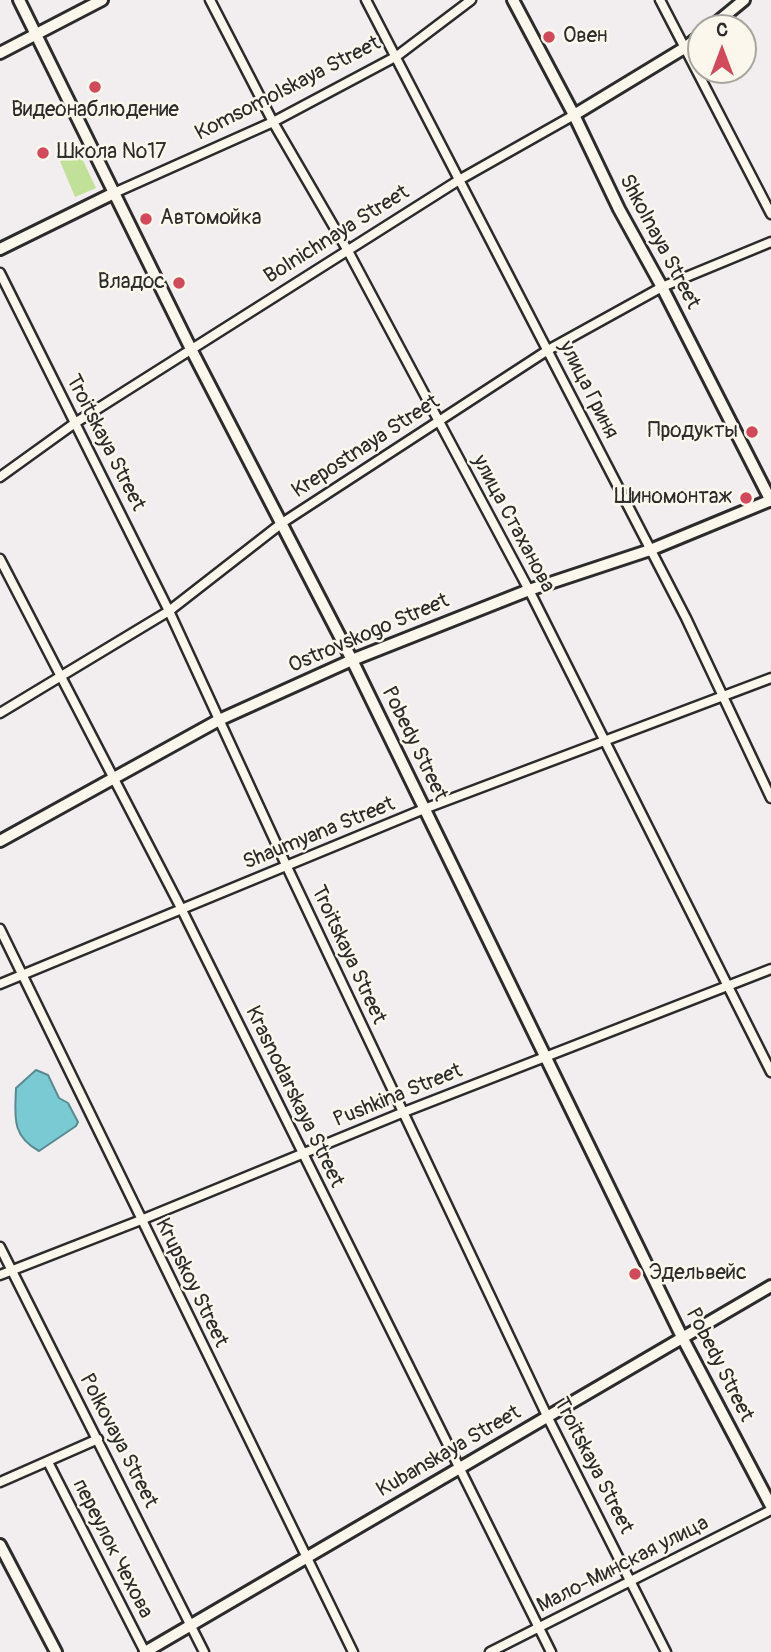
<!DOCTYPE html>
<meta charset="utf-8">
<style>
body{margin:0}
#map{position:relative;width:771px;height:1652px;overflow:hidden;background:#f2eeef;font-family:Pangolin,sans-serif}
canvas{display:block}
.north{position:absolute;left:687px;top:14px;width:70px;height:70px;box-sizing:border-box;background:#fbf7ec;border:2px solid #a8a59f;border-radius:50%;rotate:0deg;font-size:19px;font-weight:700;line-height:28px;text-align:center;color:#2b2b2b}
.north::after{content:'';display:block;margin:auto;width:24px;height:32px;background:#d1495b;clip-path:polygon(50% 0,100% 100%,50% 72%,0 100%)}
</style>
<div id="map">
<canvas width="771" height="1652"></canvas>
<div class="north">С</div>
</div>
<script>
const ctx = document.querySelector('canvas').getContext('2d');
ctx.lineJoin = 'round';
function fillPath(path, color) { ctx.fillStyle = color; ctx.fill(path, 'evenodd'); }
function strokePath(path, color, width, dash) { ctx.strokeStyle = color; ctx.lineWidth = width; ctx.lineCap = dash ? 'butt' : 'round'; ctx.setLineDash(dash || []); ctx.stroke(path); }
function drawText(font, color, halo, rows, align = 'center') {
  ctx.font = font + ' Pangolin,sans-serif'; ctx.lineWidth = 5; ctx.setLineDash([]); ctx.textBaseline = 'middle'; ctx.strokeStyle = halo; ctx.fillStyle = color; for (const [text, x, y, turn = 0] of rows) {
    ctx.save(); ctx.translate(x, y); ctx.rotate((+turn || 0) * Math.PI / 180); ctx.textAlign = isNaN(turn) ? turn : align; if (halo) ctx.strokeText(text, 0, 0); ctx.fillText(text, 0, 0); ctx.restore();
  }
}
fillPath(new Path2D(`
 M 79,152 L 96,188 L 75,197 L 60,161 Z`), '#c1e098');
const water = new Path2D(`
 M 36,1070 L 48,1075 L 59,1098 L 68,1103 L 78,1122 L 76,1126 L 39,1151 C 11,1136 15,1116 16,1088 Z`);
fillPath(water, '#79cad3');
strokePath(water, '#5a8a90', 2);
const street = new Path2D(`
 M 210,0 L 273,122 L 348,251 L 529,590 L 771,1072
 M 366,0 L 686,618 L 771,798
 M 660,0 L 771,214
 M 114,193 L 273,122 L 397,56 L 471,0
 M 0,273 L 169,611 L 287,867 L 548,1418 L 666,1652
 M 0,477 L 75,423 L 459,180 L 574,115
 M 0,559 L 181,908 L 551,1652
 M 0,713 L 169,611 L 282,523 L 548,350 L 662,287 L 771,242
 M 0,929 L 353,1652
 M 0,984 L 424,809 L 771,678
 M 0,1247 L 204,1652
 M 0,1275 L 141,1220 L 404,1112 L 771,969
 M 48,1462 L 145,1652
 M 0,1482 L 98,1439
 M 490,1652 L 771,1510`);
const secondary = new Path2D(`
 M 19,0 L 191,349 L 352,660 L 682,1337 L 771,1506
 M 513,0 L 574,115 L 619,209 L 662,287 L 771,501
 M 710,28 L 744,0
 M 0,53 L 102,0
 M 574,115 L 686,47 L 701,35
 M 0,249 L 114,193
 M 0,841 L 219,720 L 352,660 L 529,590 L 650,550 L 771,500
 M 0,1545 L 56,1652
 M 145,1652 L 771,1286`);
strokePath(street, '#2b2b2b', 13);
strokePath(secondary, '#2b2b2b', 16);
strokePath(street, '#fbf7ec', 8);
strokePath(secondary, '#fbf7ec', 10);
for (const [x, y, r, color] of [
 [549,37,7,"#d1495b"],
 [95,87,7,"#d1495b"],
 [43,153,7,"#d1495b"],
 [146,219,7,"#d1495b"],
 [179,283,7,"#d1495b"],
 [752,432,7,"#d1495b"],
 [746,498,7,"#d1495b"],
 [635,1274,7,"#d1495b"]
]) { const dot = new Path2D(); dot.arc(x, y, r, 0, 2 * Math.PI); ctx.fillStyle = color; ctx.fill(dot); strokePath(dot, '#fbf7ec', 2.5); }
drawText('21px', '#2b2b2b', '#fbf7ec', [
 ["Овен",563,37],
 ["Видеонаблюдение",95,111,"center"],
 ["Школа №17",57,153],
 ["Автомойка",160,219],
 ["Владос",165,283,"right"],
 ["Продукты",738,432,"right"],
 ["Шиномонтаж",732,498,"right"],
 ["Эдельвейс",649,1274]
], 'left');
drawText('21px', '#2b2b2b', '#fbf7ec', [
 ["Komsomolskaya Street",288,89,-27],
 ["Bolnichnaya Street",337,235,-32],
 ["Shkolnaya Street",659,242,62],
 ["улица Гриня",588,390,63],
 ["Troitskaya Street",105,443,63],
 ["Krepostnaya Street",366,447,-33],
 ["улица Стаханова",513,524,62],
 ["Ostrovskogo Street",369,634,-23],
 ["Pobedy Street",414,744,64],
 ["Shaumyana Street",319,834,-22],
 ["Troitskaya Street",348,955,65],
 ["Pushkina Street",398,1096,-22],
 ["Krasnodarskaya Street",294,1097,64],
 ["Krupskoy Street",191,1283,64],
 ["Pobedy Street",719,1365,63],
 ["Polkovaya Street",118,1441,63],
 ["Kubanskaya Street",449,1452,-30],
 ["Troitskaya Street",593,1466,63],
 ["переулок Чехова",112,1549,63],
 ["Мало-Минская улица",623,1565,-27]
]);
</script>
